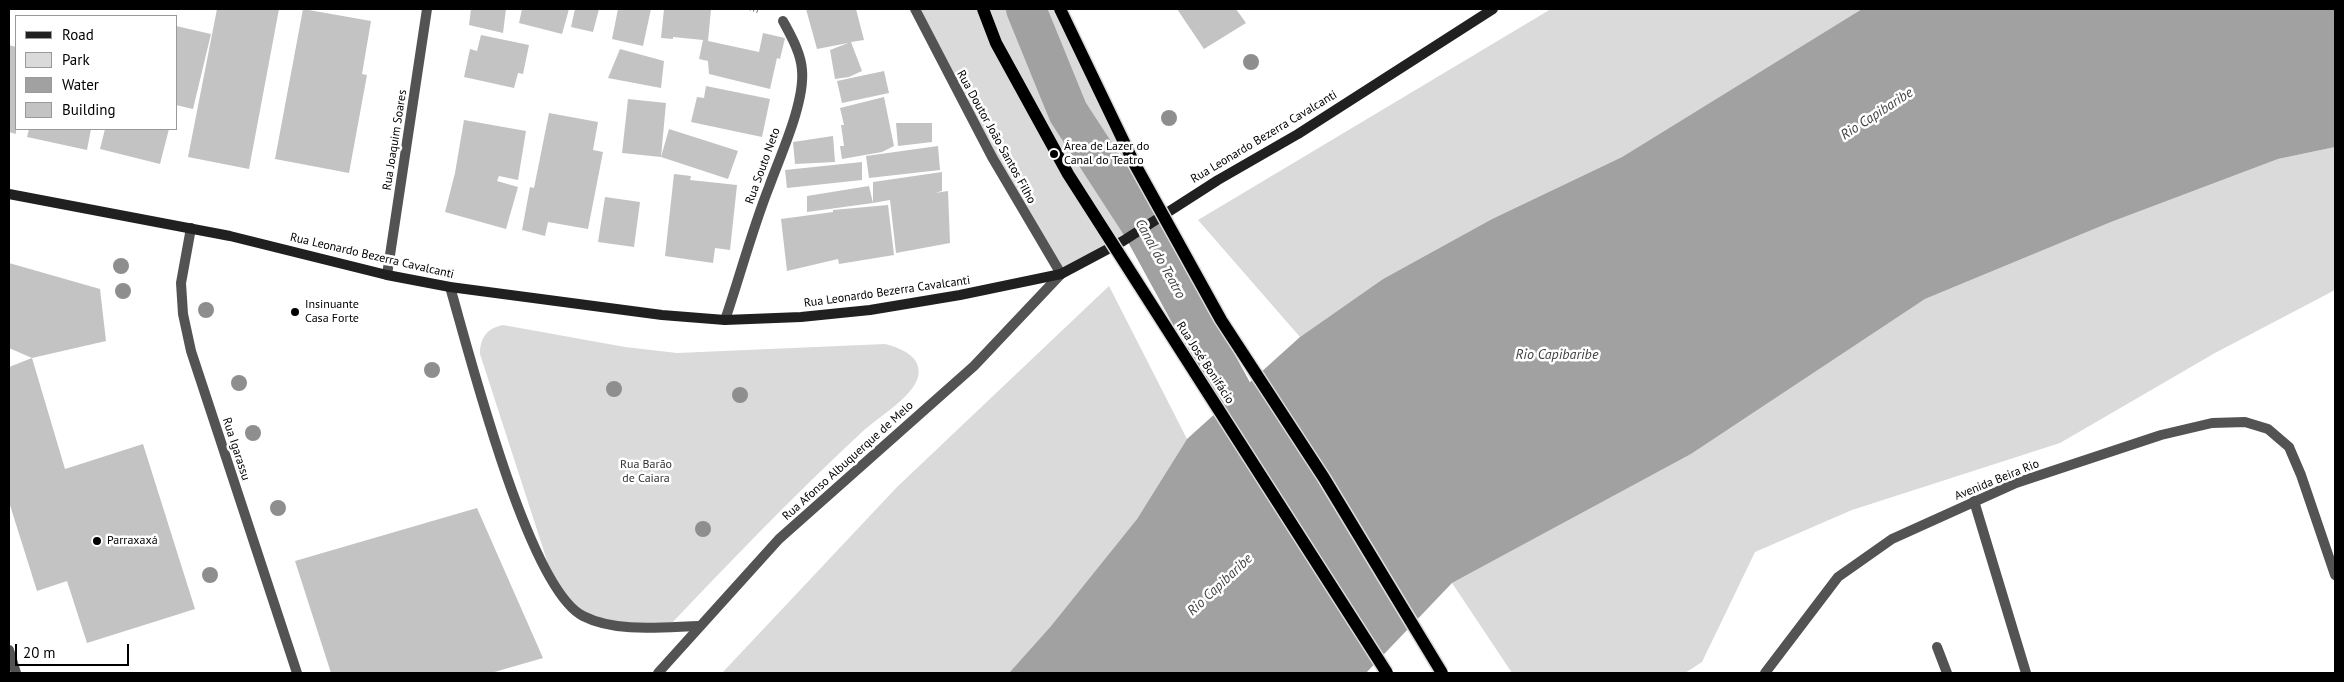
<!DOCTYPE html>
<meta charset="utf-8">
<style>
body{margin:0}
#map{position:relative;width:2344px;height:682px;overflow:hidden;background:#fff;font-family:"PT Sans",sans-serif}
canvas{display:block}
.frame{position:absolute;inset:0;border:10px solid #000;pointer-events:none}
.legend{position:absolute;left:15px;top:15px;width:162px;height:115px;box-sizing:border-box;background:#fff;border:1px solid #999;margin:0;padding:6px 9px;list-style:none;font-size:15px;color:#000}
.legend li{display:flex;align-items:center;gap:10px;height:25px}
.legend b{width:25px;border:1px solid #999}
.scale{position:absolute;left:15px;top:644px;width:114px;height:22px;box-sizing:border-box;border:2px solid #000;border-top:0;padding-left:6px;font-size:15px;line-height:18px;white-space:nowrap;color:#000;-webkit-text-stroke:4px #fff;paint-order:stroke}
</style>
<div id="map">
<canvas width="2344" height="682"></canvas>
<div class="frame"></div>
<ul class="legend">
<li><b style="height:6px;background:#202020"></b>Road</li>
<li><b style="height:14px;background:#dadada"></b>Park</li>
<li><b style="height:14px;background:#a1a1a1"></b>Water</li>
<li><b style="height:14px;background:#c3c3c3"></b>Building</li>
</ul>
<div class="scale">20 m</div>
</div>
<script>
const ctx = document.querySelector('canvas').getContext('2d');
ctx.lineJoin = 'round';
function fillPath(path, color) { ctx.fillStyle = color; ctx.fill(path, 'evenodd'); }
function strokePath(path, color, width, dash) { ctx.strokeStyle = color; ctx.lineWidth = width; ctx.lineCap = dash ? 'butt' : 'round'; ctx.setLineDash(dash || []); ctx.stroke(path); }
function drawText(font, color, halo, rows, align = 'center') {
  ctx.font = font + ' "PT Sans",sans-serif'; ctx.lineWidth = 5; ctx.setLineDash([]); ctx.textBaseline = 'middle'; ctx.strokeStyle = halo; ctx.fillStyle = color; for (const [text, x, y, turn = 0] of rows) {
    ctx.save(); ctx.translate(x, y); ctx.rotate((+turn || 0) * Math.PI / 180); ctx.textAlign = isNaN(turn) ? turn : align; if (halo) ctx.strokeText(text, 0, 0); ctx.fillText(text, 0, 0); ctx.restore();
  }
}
fillPath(new Path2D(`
 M 915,9 L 1060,9 L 1152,195 L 1142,226 L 1061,274 Z
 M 1551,9 L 1862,9 L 1622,157 L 1492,219 L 1383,279 L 1300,337 L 1198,220 Z
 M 2335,147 L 2335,290 L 2215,353 L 2060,443 L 1852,510 L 1755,552 L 1702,662 L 1685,673 L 1512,673 L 1452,583 L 1691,454 L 1925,299 L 2111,222 L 2278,159 Z
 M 1109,286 L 1187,439 L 1137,519 L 1051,626 L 1009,673 L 722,673 L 897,487 Z
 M 503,325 L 625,347 L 677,353 L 885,344 C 901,348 923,357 918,377 C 913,397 877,418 862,432 C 795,494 732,560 669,626 L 599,622 L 570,602 L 551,573 L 480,354 C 480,338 487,328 503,325 Z`), '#dadada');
fillPath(new Path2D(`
 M 1862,9 L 2335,9 L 2335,147 L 2278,159 L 2111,222 L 1925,299 L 1691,454 L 1452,583 L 1366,673 L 1009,673 L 1051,626 L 1137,519 L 1187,439 L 1300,337 L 1383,279 L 1492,219 L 1622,157 Z`), '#a1a1a1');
strokePath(new Path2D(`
 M 1026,9 L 1068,112 L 1142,226 L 1251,426 L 1265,442`), '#a1a1a1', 40);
fillPath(new Path2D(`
 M 217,9 L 279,9 L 249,169 L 188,157 Z
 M 303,9 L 371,21 L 362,74 L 367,75 L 349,173 L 275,159 Z
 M 471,9 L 506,9 L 503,33 L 469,25 Z
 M 522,9 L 569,9 L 562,34 L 519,23 Z
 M 575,9 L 599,9 L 593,32 L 571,27 Z
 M 618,9 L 651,9 L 643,46 L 612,39 Z
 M 664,9 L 711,9 L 708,41 L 759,52 L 763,33 L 785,38 L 780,59 L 777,58 L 770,89 L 709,74 L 708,61 L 699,59 L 703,40 L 673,37 L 673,39 L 661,38 Z
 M 806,9 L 856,9 L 864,40 L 851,42 L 862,71 L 849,77 L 835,79 L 830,50 L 848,43 L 817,49 Z
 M 1177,9 L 1236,9 L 1246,23 L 1204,49 Z
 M 176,26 L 211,34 L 193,109 L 176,105 Z
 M 481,35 L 529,45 L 523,74 L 518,73 L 514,88 L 464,77 L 470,49 L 477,51 Z
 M 9,45 L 16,47 L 16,134 L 9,132 Z
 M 620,49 L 664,61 L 661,88 L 608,78 Z
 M 884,71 L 889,93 L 842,103 L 837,81 Z
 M 706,86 L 770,99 L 762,137 L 691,122 L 697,97 L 704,98 Z
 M 884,97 L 894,146 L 882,152 L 842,159 L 840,146 L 844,146 L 841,125 L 844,125 L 840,108 Z
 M 628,99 L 666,103 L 661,157 L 669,129 L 738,151 L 728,179 L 661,157 L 622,153 Z
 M 549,113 L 598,122 L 593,150 L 603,152 L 588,229 L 548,222 L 545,236 L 522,230 L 530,187 L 534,188 Z
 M 464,120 L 526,131 L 518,180 L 499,176 L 497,181 L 518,187 L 506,229 L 445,212 L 455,173 Z
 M 896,123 L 932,123 L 932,142 L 898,146 Z
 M 29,129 L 91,129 L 87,150 L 27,137 Z
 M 105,129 L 169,129 L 160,164 L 100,149 Z
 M 833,136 L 835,162 L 795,164 L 793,142 Z
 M 938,146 L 940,170 L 869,178 L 866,156 Z
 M 862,162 L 862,180 L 787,188 L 785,170 Z
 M 942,172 L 942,191 L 935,193 L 948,191 L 950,243 L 896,253 L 890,200 L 873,203 L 873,182 Z
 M 674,174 L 691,176 L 690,180 L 737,185 L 730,250 L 715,248 L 713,263 L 665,256 Z
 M 869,186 L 873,203 L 807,212 L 807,196 Z
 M 605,197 L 640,202 L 634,247 L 598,242 Z
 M 888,205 L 894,255 L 839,264 L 838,259 L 787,271 L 781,219 L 833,212 L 833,210 Z
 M 9,263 L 100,289 L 106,341 L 32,358 L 9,348 Z
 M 32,358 L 65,469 L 143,444 L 195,609 L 87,643 L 67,581 L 37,591 L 9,502 L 9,367 Z
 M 477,508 L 543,658 L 491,673 L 331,673 L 295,561 Z`), '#c3c3c3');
strokePath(new Path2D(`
 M 750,9 L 759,12`), '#757575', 3, [1, 2.5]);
strokePath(new Path2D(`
 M 1974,501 L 2026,673
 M 1937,647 L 1947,673
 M 9,650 L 16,673`), '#535353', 10);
strokePath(new Path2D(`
 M 191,228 L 181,283 L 183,314 L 191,351 L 297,673
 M 387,275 L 427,9
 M 450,287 C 469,352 528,588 583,616 C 616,633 664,627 699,626
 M 725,320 C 740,276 752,230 769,187 C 780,156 805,103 802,70 C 801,53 791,36 783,21
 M 1765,673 L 1838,577 L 1892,539 L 2016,483 L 2161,435 L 2212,423 L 2245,422 L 2268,429 L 2289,447 L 2301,475 L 2335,575`), '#535353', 10);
strokePath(new Path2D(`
 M 658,673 L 779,539 L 974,366 L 1061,274 L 992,157 L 915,9`), '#535353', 10);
strokePath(new Path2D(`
 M 9,194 L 230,236 L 387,275 L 450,287 L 662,315 L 725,320 L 801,317 L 870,310 L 960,295 L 1061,274 L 1123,241 L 1218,180 L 1298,134 L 1493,9`), '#202020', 10);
const primaryBridge = new Path2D(`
 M 983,9 L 996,43 L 1068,174 L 1387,673
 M 1060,9 L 1133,161 L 1221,320 L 1324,478 L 1442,673`);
strokePath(primaryBridge, '#dbdbdb', 15, []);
strokePath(primaryBridge, '#000', 12);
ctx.fillStyle = '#8e8e8e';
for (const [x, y] of [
 [1251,62],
 [1169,118],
 [121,266],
 [123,291],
 [206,310],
 [432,370],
 [239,383],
 [614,389],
 [740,395],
 [253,433],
 [278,508],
 [703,529],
 [210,575]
]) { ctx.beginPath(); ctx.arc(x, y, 8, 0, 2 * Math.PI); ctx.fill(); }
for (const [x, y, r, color] of [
 [1054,154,5,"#000"],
 [295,312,5,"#000"],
 [97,541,5,"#000"]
]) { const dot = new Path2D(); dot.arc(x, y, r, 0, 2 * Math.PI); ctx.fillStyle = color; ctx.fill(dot); strokePath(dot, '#fff', 2); }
drawText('12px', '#000', '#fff', [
 ["Rua Doutor João Santos Filho",996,137,61],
 ["Rua Leonardo Bezerra Cavalcanti",1264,137,-31],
 ["Rua Joaquim Soares",395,140,-81],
 ["Rua Souto Neto",763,166,-70],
 ["Rua Leonardo Bezerra Cavalcanti",372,256,13],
 ["Rua Leonardo Bezerra Cavalcanti",887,292,-8],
 ["Rua José Bonifácio",1205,363,57],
 ["Rua Igarassu",236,449,72],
 ["Rua Afonso Albuquerque de Melo",848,461,-42],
 ["Avenida Beira Rio",1997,480,-22]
]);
drawText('12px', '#000', '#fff', [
 ["Área de Lazer do",1064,147],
 ["Canal do Teatro",1064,161],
 ["Insinuante",305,305],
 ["Casa Forte",305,319],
 ["Parraxaxá",107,541]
], 'left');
drawText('12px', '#313131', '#fff', [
 ["Rua Barão",646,465],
 ["de Caiara",646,479]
]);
drawText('italic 14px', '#424242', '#fff', [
 ["Rio Capibaribe",1877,114,-33],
 ["Canal do Teatro",1160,259,61],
 ["Rio Capibaribe",1557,355],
 ["Rio Capibaribe",1220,585,-43]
]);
</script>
